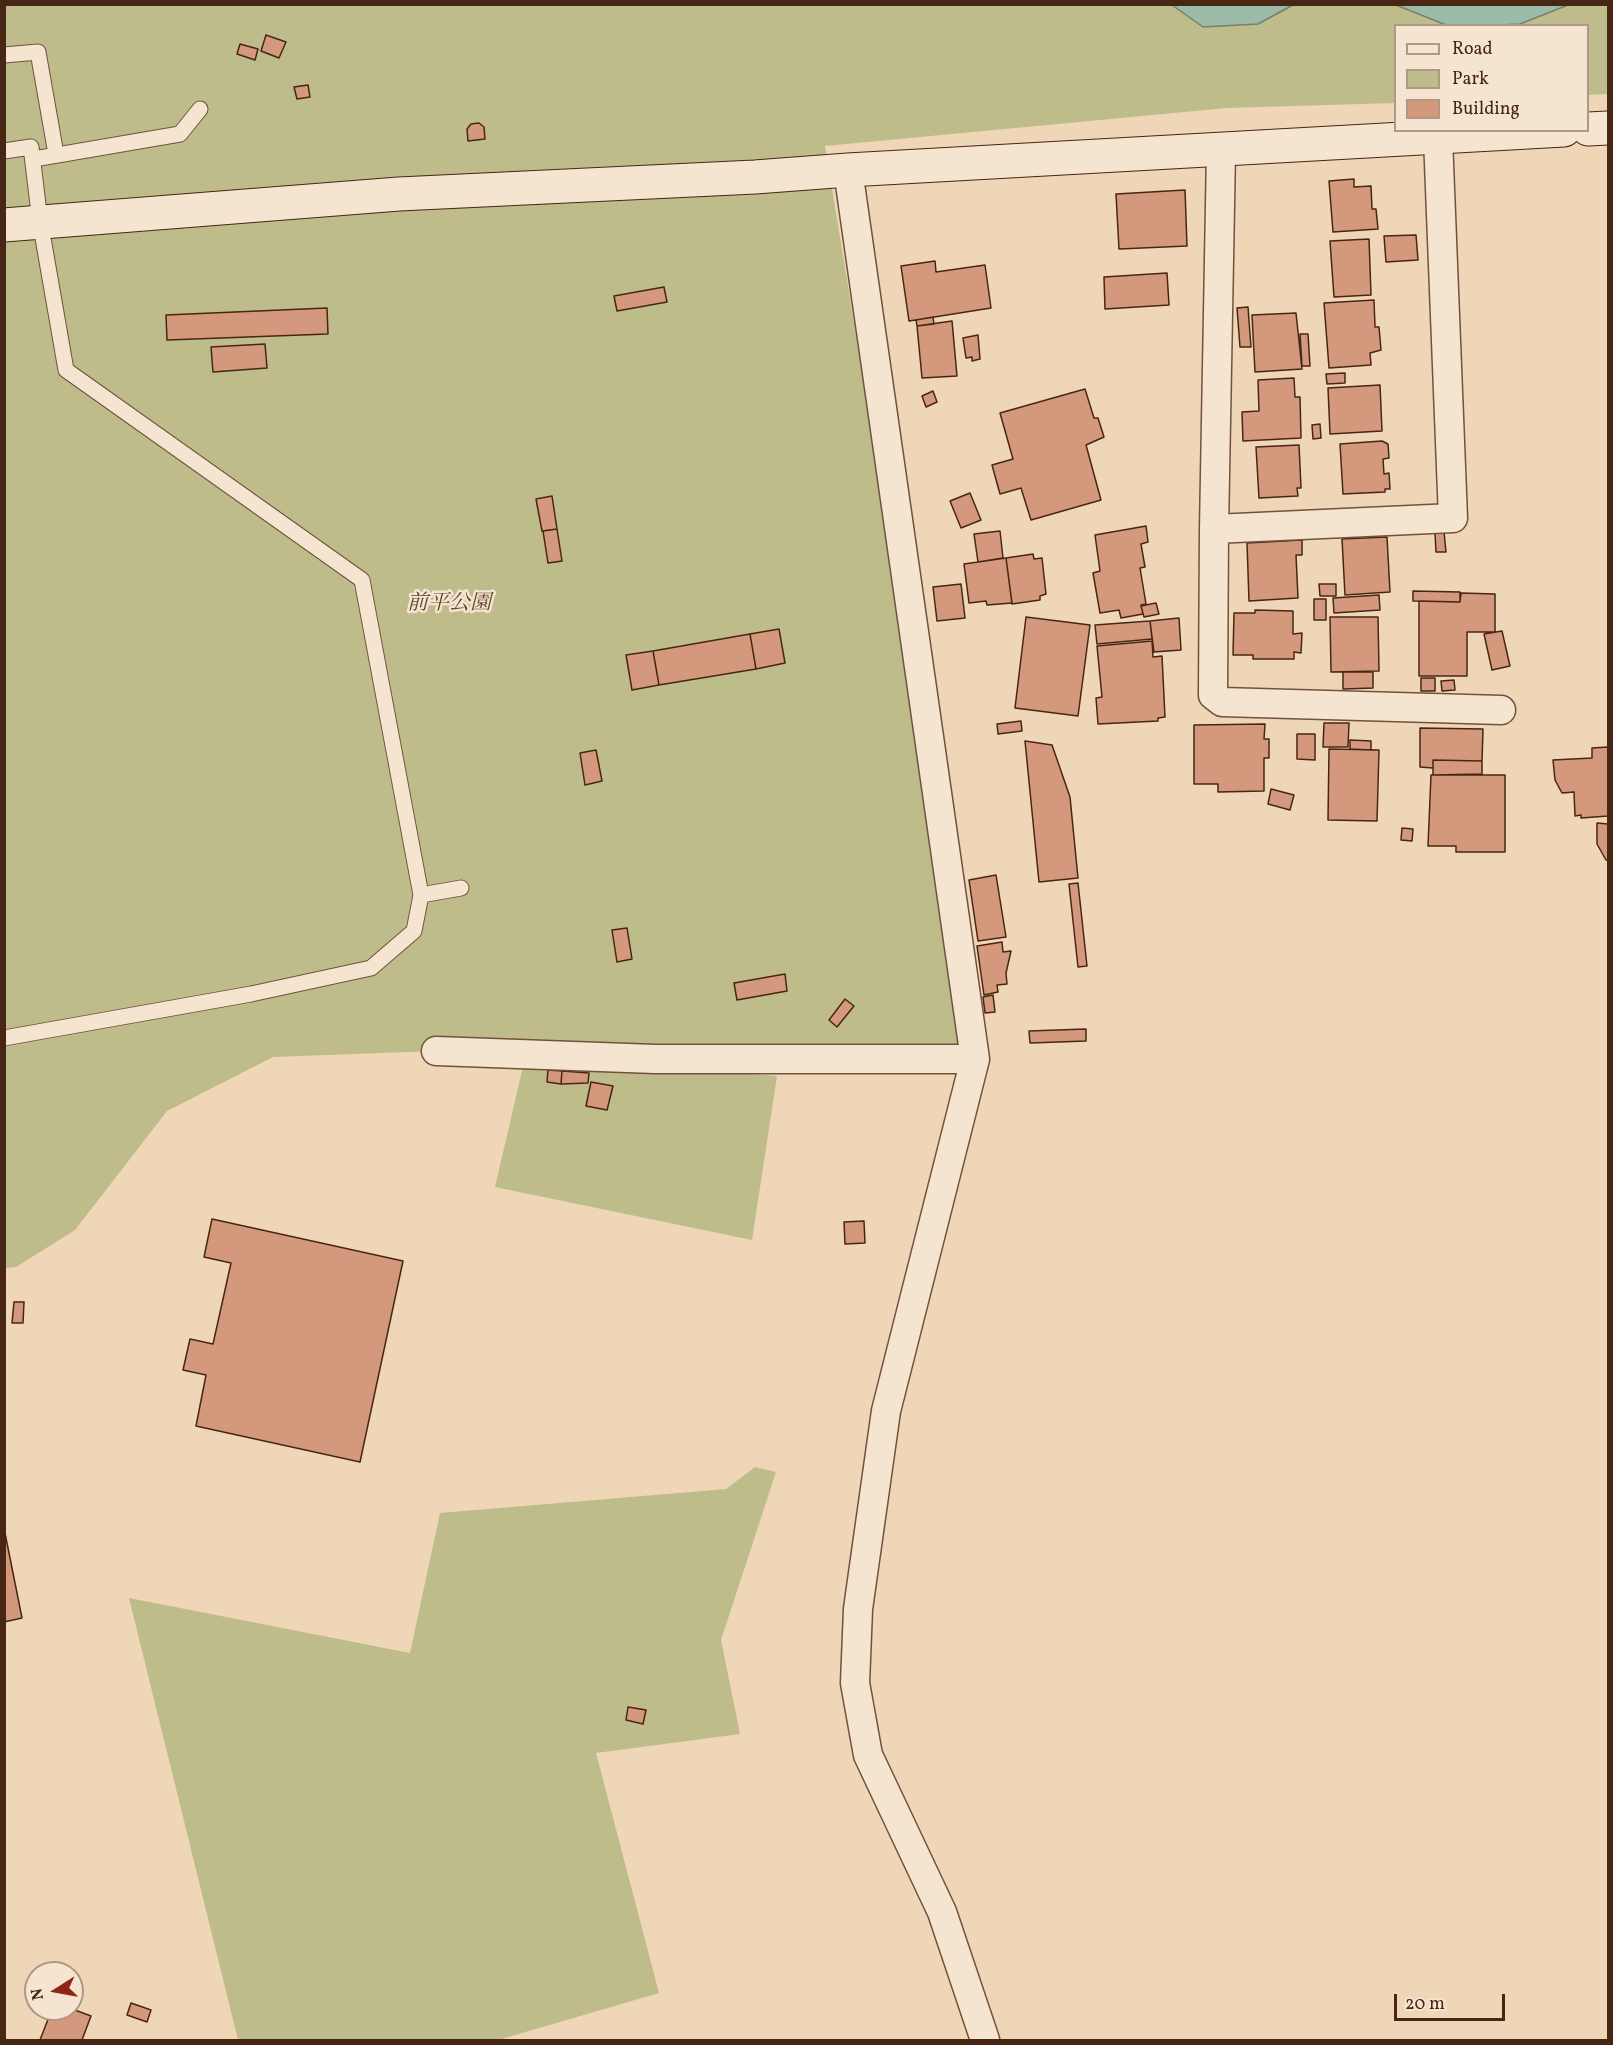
<!DOCTYPE html>
<meta charset="utf-8">
<style>
body{margin:0}
#map{position:relative;width:1613px;height:2045px;overflow:hidden;background:#eed6b6;font-family:Vollkorn,serif}
canvas{display:block}
.frame{position:absolute;inset:0;border:6px solid #472614;pointer-events:none}
.legend{position:absolute;left:1394px;top:24px;width:195px;height:108px;box-sizing:border-box;background:#f4e4d0;border:2px solid #af9885;margin:0;padding:8px 10px;list-style:none;font-size:18px;color:#472614}
.legend li{display:flex;align-items:center;gap:12px;height:30px}
.legend b{width:30px;border:2px solid #af9885}
.north{position:absolute;left:24px;top:1961px;width:60px;height:60px;box-sizing:border-box;background:#f4e4d0;border:2px solid #af9885;border-radius:50%;rotate:259deg;font-size:16px;font-weight:700;line-height:24px;text-align:center;color:#472614}
.north::after{content:'';display:block;margin:auto;width:21px;height:27px;background:#8f2418;clip-path:polygon(50% 0,100% 100%,50% 72%,0 100%)}
.scale{position:absolute;left:1394px;top:1994px;width:111px;height:27px;box-sizing:border-box;border:3px solid #472614;border-top:0;padding-left:8px;font-size:18px;line-height:21px;white-space:nowrap;color:#472614;-webkit-text-stroke:4px #f4e4d0;paint-order:stroke}
</style>
<div id="map">
<canvas width="1613" height="2045"></canvas>
<div class="frame"></div>
<ul class="legend">
<li><b style="height:8px;background:#f4e4d0"></b>Road</li>
<li><b style="height:16px;background:#bebc8b"></b>Park</li>
<li><b style="height:16px;background:#d4997d"></b>Building</li>
</ul>
<div class="north">N</div>
<div class="scale">20 m</div>
</div>
<script>
const ctx = document.querySelector('canvas').getContext('2d');
ctx.lineJoin = 'round';
function fillPath(path, color) { ctx.fillStyle = color; ctx.fill(path, 'evenodd'); }
function strokePath(path, color, width, dash) { ctx.strokeStyle = color; ctx.lineWidth = width; ctx.lineCap = dash ? 'butt' : 'round'; ctx.setLineDash(dash || []); ctx.stroke(path); }
function drawText(font, color, halo, rows, align = 'center') {
  ctx.font = font + ' Vollkorn,"Noto Serif JP",serif'; ctx.lineWidth = 5; ctx.setLineDash([]); ctx.textBaseline = 'middle'; ctx.strokeStyle = halo; ctx.fillStyle = color; for (const [text, x, y, turn = 0] of rows) {
    ctx.save(); ctx.translate(x, y); ctx.rotate((+turn || 0) * Math.PI / 180); ctx.textAlign = isNaN(turn) ? turn : align; if (halo) ctx.strokeText(text, 0, 0); ctx.fillText(text, 0, 0); ctx.restore();
  }
}
fillPath(new Path2D(`
 M 4,5 L 1608,5 L 1608,94 L 1588,95 L 1588,26 L 1396,26 L 1395,103 L 1227,108 L 825,146 L 975,1059 L 436,1051 L 273,1057 L 167,1111 L 75,1230 L 16,1267 L 5,1268 Z
 M 525,1058 L 777,1076 L 752,1240 L 495,1187 Z
 M 755,1467 L 776,1472 L 721,1640 L 740,1734 L 596,1753 L 659,1993 L 498,2040 L 238,2040 L 129,1598 L 410,1653 L 440,1513 L 726,1489 Z`), '#bebc8b');
const water = new Path2D(`
 M 1172,5 L 1293,5 L 1258,24 L 1203,27 Z
 M 1396,5 L 1568,5 L 1520,24 L 1478,26 L 1446,25 Z`);
fillPath(water, '#9bbaa8');
strokePath(water, '#797f6d', 1.5);
const building = new Path2D(`
 M 266,35 L 286,42 L 279,58 L 261,51 Z
 M 240,44 L 258,49 L 255,60 L 237,54 Z
 M 308,85 L 310,97 L 297,99 L 294,87 Z
 M 479,123 L 484,127 L 485,139 L 468,141 L 467,129 L 471,124 Z
 M 1354,179 L 1354,187 L 1371,186 L 1372,209 L 1376,209 L 1378,229 L 1333,232 L 1329,181 Z
 M 1185,190 L 1187,246 L 1119,249 L 1116,194 Z
 M 1416,235 L 1418,260 L 1386,262 L 1384,236 Z
 M 1369,239 L 1371,295 L 1334,297 L 1330,241 Z
 M 935,261 L 936,272 L 985,265 L 991,308 L 909,321 L 901,266 Z
 M 1167,273 L 1169,305 L 1105,309 L 1104,277 Z
 M 664,287 L 667,302 L 617,311 L 614,296 Z
 M 1374,300 L 1375,327 L 1379,327 L 1381,350 L 1370,353 L 1371,365 L 1329,368 L 1324,303 Z
 M 1248,307 L 1251,347 L 1240,347 L 1237,308 Z
 M 327,308 L 328,334 L 167,340 L 166,315 Z
 M 1296,313 L 1302,369 L 1255,372 L 1252,315 Z
 M 933,317 L 934,324 L 917,326 L 916,320 Z
 M 952,321 L 957,376 L 922,378 L 917,326 Z
 M 1300,334 L 1308,334 L 1310,366 L 1302,366 Z
 M 978,335 L 980,359 L 972,361 L 972,357 L 966,358 L 963,338 Z
 M 265,344 L 267,368 L 213,372 L 211,347 Z
 M 1345,373 L 1345,383 L 1327,384 L 1326,374 Z
 M 1294,378 L 1295,397 L 1300,397 L 1301,438 L 1243,441 L 1242,412 L 1259,411 L 1258,380 Z
 M 1380,385 L 1382,431 L 1330,434 L 1328,388 Z
 M 1085,389 L 1094,418 L 1098,418 L 1104,437 L 1086,445 L 1101,500 L 1031,520 L 1021,488 L 1000,494 L 992,465 L 1013,459 L 1000,413 Z
 M 933,391 L 937,402 L 926,407 L 922,396 Z
 M 1320,424 L 1321,438 L 1313,439 L 1312,425 Z
 M 1382,441 L 1388,444 L 1389,458 L 1383,459 L 1384,474 L 1389,473 L 1390,489 L 1385,489 L 1385,492 L 1343,494 L 1340,444 Z
 M 1299,445 L 1301,488 L 1297,488 L 1298,496 L 1259,498 L 1256,447 Z
 M 970,493 L 981,520 L 961,528 L 950,501 Z
 M 552,496 L 557,529 L 542,531 L 536,499 Z
 M 1146,526 L 1148,542 L 1141,544 L 1145,567 L 1140,568 L 1146,604 L 1141,605 L 1143,614 L 1121,618 L 1119,610 L 1100,613 L 1093,573 L 1100,571 L 1095,535 Z
 M 557,529 L 562,561 L 548,563 L 543,531 Z
 M 1000,531 L 1003,558 L 978,562 L 974,534 Z
 M 1444,532 L 1446,552 L 1436,552 L 1435,533 Z
 M 1387,537 L 1390,592 L 1345,595 L 1342,539 Z
 M 1302,540 L 1302,555 L 1296,555 L 1298,598 L 1249,601 L 1247,543 Z
 M 1033,554 L 1034,559 L 1042,558 L 1046,594 L 1040,596 L 1040,600 L 1012,604 L 1006,558 Z
 M 1006,558 L 1012,603 L 987,605 L 986,601 L 969,603 L 964,564 Z
 M 961,584 L 965,618 L 937,621 L 933,587 Z
 M 1319,584 L 1336,584 L 1336,596 L 1320,596 Z
 M 1413,591 L 1460,592 L 1460,602 L 1413,601 Z
 M 1461,593 L 1495,594 L 1495,632 L 1467,632 L 1467,676 L 1419,676 L 1419,601 L 1460,602 Z
 M 1379,595 L 1380,610 L 1334,613 L 1333,598 Z
 M 1314,599 L 1326,599 L 1326,620 L 1314,620 Z
 M 1156,603 L 1159,614 L 1144,617 L 1141,606 Z
 M 1255,610 L 1293,611 L 1293,634 L 1302,633 L 1301,653 L 1294,652 L 1294,659 L 1253,659 L 1253,655 L 1233,655 L 1234,613 L 1255,613 Z
 M 1026,617 L 1090,625 L 1078,716 L 1015,708 Z
 M 1330,617 L 1378,617 L 1379,671 L 1331,672 Z
 M 1179,618 L 1181,650 L 1154,652 L 1150,621 Z
 M 1150,621 L 1152,639 L 1097,644 L 1095,625 Z
 M 779,629 L 785,663 L 756,669 L 750,634 Z
 M 1502,631 L 1510,666 L 1492,670 L 1484,634 Z
 M 750,634 L 756,669 L 659,685 L 653,651 Z
 M 1152,641 L 1153,657 L 1162,656 L 1165,717 L 1158,718 L 1158,721 L 1098,724 L 1096,698 L 1102,697 L 1097,646 Z
 M 653,651 L 659,685 L 632,690 L 626,655 Z
 M 1343,672 L 1373,672 L 1373,688 L 1343,689 Z
 M 1421,678 L 1435,678 L 1435,691 L 1421,691 Z
 M 1454,680 L 1455,690 L 1442,691 L 1441,681 Z
 M 1021,721 L 1022,731 L 998,734 L 997,724 Z
 M 1324,723 L 1349,723 L 1348,747 L 1323,747 Z
 M 1265,724 L 1264,739 L 1269,739 L 1269,758 L 1264,758 L 1264,791 L 1218,792 L 1218,784 L 1194,784 L 1194,725 Z
 M 1420,728 L 1483,729 L 1482,761 L 1433,760 L 1433,768 L 1420,767 Z
 M 1297,734 L 1315,734 L 1315,760 L 1297,759 Z
 M 1350,740 L 1371,741 L 1371,750 L 1350,749 Z
 M 1025,741 L 1052,745 L 1070,797 L 1078,878 L 1039,882 Z
 M 1608,747 L 1608,816 L 1581,818 L 1581,815 L 1575,816 L 1574,792 L 1562,793 L 1555,780 L 1553,760 L 1592,758 L 1592,748 Z
 M 1329,749 L 1379,750 L 1377,821 L 1328,820 Z
 M 596,750 L 602,781 L 585,785 L 580,753 Z
 M 1433,760 L 1482,761 L 1482,774 L 1433,775 Z
 M 1431,775 L 1505,775 L 1505,852 L 1456,852 L 1456,846 L 1428,846 Z
 M 1271,789 L 1294,795 L 1290,810 L 1268,804 Z
 M 1597,823 L 1608,824 L 1608,860 L 1606,860 L 1597,844 Z
 M 1402,828 L 1413,829 L 1412,841 L 1401,840 Z
 M 996,875 L 1006,937 L 978,941 L 969,880 Z
 M 1078,883 L 1087,966 L 1078,967 L 1069,884 Z
 M 627,928 L 632,959 L 617,962 L 612,930 Z
 M 1002,942 L 1003,952 L 1011,951 L 1006,973 L 1007,984 L 997,985 L 998,992 L 984,995 L 977,946 Z
 M 785,974 L 787,991 L 737,1000 L 734,983 Z
 M 993,995 L 995,1012 L 985,1013 L 983,997 Z
 M 845,999 L 854,1006 L 837,1027 L 829,1020 Z
 M 1086,1029 L 1086,1041 L 1030,1043 L 1029,1031 Z
 M 548,1070 L 562,1071 L 561,1084 L 547,1082 Z
 M 562,1071 L 589,1073 L 588,1083 L 561,1084 Z
 M 591,1082 L 613,1086 L 607,1110 L 586,1106 Z
 M 212,1219 L 403,1261 L 360,1462 L 196,1426 L 206,1375 L 183,1370 L 190,1339 L 213,1344 L 231,1263 L 204,1257 Z
 M 864,1221 L 865,1243 L 845,1244 L 844,1222 Z
 M 14,1302 L 24,1302 L 23,1323 L 12,1323 Z
 M 4,1528 L 22,1618 L 4,1622 Z
 M 628,1707 L 646,1710 L 643,1724 L 626,1720 Z
 M 131,2003 L 151,2010 L 147,2022 L 127,2015 Z
 M 52,2009 L 72,2009 L 91,2016 L 82,2040 L 40,2040 Z`);
fillPath(building, '#d4997d');
strokePath(building, '#472614', 1.5);
const lane = new Path2D(`
 M 4,55 L 38,52 L 56,154
 M 4,151 L 31,147 L 40,221 L 66,370 L 362,580 L 421,895 L 461,888
 M 34,159 L 180,134 L 200,109
 M 4,1038 L 251,994 L 371,968 L 414,931 L 421,895`);
const street = new Path2D(`
 M 1221,151 L 1214,529 L 1213,695 L 1222,702 L 1501,710
 M 848,170 L 975,1059 L 886,1411 L 858,1609 L 855,1683 L 868,1755 L 942,1912 L 985,2040
 M 1214,529 L 1453,518 L 1438,138
 M 436,1051 L 655,1059 L 975,1059`);
const secondary = new Path2D(`
 M 1588,129 L 1608,128
 M 4,225 L 399,194 L 755,177 L 848,170 L 1564,130`);
strokePath(lane, '#71523c', 17);
strokePath(street, '#71523c', 31);
strokePath(secondary, '#472614', 35);
strokePath(lane, '#f4e4d0', 15);
strokePath(street, '#f4e4d0', 28);
strokePath(secondary, '#f4e4d0', 33);
drawText('italic 21px', '#5f442c', '#f4e4d0', [
 ["前平公園",449,605]
]);
</script>
